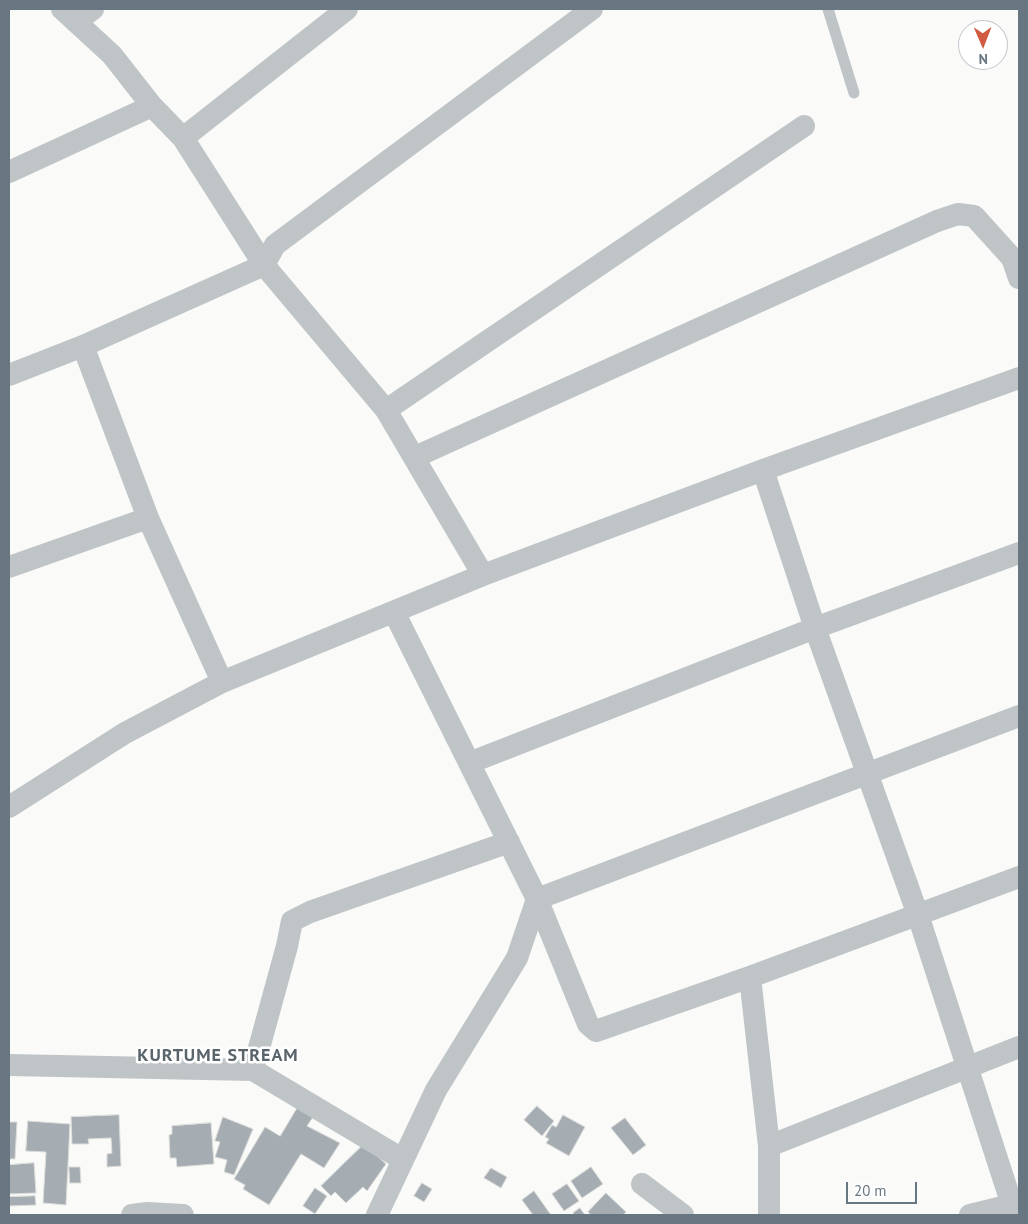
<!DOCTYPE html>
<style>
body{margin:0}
#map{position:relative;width:1028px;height:1224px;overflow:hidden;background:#fafaf8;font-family:"PT Sans",sans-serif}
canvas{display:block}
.frame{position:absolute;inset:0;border:10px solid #677680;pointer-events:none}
.north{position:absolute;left:958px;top:20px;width:50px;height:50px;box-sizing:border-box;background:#fff;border:1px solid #c2c8cc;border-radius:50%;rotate:179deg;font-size:14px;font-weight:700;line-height:20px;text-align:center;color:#677680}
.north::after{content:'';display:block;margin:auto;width:18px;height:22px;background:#d15b41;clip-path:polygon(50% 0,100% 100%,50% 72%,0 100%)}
.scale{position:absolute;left:846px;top:1182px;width:71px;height:22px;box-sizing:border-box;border:2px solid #677680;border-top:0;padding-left:6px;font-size:15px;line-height:18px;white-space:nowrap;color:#677680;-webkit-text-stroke:4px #fff;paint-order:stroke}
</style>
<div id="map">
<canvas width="1028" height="1224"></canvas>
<div class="frame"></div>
<div class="north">N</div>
<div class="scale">20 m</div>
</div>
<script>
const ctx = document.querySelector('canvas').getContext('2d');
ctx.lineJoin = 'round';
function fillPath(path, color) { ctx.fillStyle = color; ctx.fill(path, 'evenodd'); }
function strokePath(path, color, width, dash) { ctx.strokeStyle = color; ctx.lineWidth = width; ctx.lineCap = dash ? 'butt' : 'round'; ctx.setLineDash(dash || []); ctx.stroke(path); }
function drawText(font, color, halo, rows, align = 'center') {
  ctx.font = font + ' "PT Sans",sans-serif'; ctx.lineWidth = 5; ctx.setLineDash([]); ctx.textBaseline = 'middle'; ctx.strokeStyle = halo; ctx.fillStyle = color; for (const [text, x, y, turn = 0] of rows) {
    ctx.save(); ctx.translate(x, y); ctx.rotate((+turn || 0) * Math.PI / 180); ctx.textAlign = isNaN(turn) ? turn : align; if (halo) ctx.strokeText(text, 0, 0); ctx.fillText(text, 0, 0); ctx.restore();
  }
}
const building = new Path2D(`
 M 299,1105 L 315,1114 L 307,1126 L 340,1143 L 324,1168 L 301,1154 L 269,1205 L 243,1189 L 245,1185 L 234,1179 L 265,1127 L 280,1136 Z
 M 537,1106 L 554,1121 L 542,1136 L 524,1120 Z
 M 119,1115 L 121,1166 L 107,1167 L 107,1154 L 112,1153 L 111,1138 L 88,1139 L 89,1144 L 72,1144 L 71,1117 Z
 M 563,1115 L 585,1127 L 569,1156 L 546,1143 L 549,1139 L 545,1137 L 552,1125 L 556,1127 Z
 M 223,1117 L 253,1129 L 234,1175 L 224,1172 L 227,1160 L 215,1157 L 220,1142 L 215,1141 Z
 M 625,1118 L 646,1145 L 633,1155 L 611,1128 Z
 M 28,1121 L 70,1124 L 66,1205 L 43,1203 L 46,1152 L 26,1151 Z
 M 9,1122 L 17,1122 L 15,1159 L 9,1159 Z
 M 211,1123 L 214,1164 L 177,1167 L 176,1158 L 170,1158 L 169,1135 L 172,1134 L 172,1126 Z
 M 364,1144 L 386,1164 L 367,1191 L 363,1187 L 346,1203 L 335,1192 L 331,1196 L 321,1186 Z
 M 34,1163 L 36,1193 L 9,1194 L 9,1165 Z
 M 69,1167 L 80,1167 L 81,1183 L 70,1183 Z
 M 591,1167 L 603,1184 L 582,1198 L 571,1181 Z
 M 491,1168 L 507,1177 L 501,1188 L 484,1178 Z
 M 422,1183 L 432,1189 L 424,1202 L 414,1196 Z
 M 567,1184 L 579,1201 L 564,1211 L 552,1194 Z
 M 315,1188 L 327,1196 L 315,1214 L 303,1206 Z
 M 534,1191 L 551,1215 L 533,1215 L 522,1200 Z
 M 606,1193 L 626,1212 L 623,1215 L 591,1215 L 588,1212 Z
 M 35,1196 L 36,1205 L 9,1206 L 9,1197 Z
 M 580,1208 L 585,1215 L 574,1215 L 573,1213 Z`);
fillPath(building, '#a5adb2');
strokePath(building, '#dcdcda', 1);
strokePath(new Path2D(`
 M 828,9 L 854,93`), '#bfc4c7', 11);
strokePath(new Path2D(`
 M 62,9 L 112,55 L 152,106 L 183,138 L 264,265 L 386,410 L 483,575
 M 76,22 L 93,9
 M 183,138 L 347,9
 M 9,172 L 152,106
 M 83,346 L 148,518 L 222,682
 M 9,375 L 83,346 L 264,265 L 275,245 L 592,9
 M 386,410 L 804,126
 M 415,457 L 937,221 L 958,214 L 974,216 L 1012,258 L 1019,278
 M 763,470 L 815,628 L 918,915 L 1012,1205 L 1017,1215
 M 9,567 L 148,518
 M 394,612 L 537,899 L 588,1024 L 596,1031 L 750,977 L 1019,877
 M 469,763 L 815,628 L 1019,553
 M 9,807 L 125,733 L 222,682 L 483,575 L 763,470 L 1019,378
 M 750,977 L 769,1146 L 769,1215
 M 9,1065 L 253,1070 L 402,1159
 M 253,1070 L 287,946 L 292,921 L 310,912 L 509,842
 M 769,1146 L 1019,1047
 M 642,1184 L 683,1215
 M 132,1215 L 147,1213 L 183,1215
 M 377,1215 L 436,1090 L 517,958 L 537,899 L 1019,716
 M 970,1215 L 1019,1203`), '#bfc4c7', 22);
ctx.letterSpacing = '1px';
drawText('bold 18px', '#59646b', '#fff', [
 ["KURTUME STREAM",218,1056]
]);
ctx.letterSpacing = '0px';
</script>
